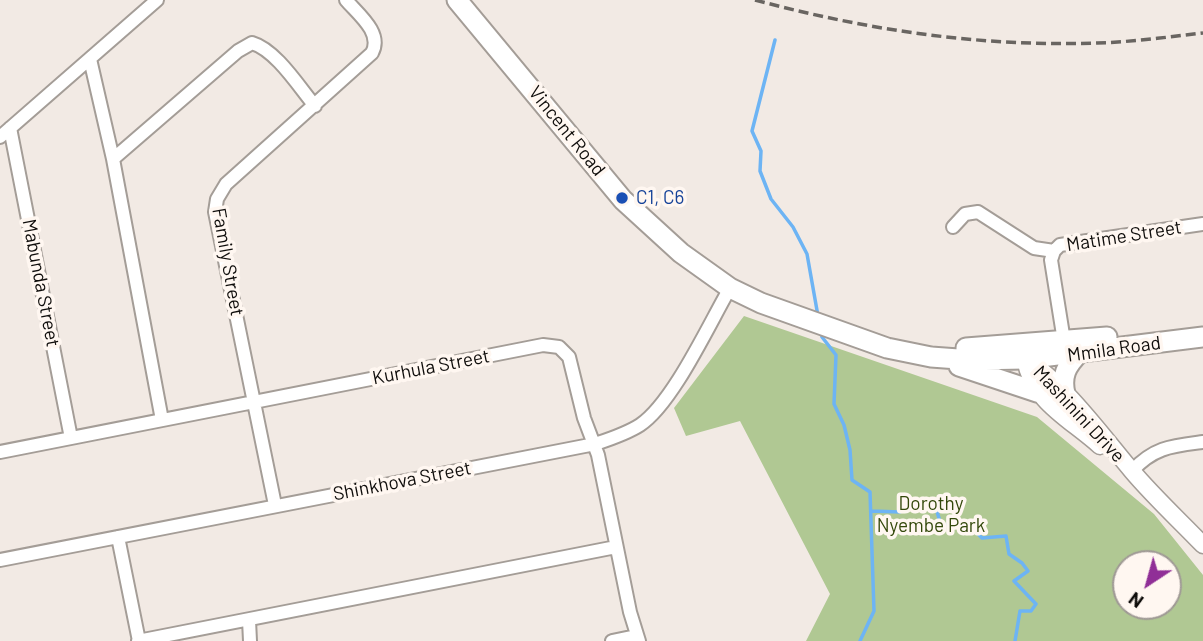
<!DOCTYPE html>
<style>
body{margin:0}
#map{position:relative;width:1203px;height:641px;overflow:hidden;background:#f2eae4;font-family:Barlow,sans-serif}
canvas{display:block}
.north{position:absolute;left:1112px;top:550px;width:70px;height:70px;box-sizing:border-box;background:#fff7f1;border:2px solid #9f9995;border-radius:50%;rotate:216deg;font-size:19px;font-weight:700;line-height:28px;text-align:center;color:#0f0d0b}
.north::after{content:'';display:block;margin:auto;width:24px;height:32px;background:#902f97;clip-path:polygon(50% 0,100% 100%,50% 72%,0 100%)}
</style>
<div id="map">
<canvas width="1203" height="641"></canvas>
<div class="north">N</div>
</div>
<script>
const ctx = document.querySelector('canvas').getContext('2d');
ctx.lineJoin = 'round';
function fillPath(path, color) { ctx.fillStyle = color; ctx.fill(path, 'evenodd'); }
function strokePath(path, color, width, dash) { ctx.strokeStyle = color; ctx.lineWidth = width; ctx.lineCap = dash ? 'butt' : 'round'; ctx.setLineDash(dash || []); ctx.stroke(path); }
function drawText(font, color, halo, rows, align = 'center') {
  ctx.font = font + ' Barlow,sans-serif'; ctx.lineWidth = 7; ctx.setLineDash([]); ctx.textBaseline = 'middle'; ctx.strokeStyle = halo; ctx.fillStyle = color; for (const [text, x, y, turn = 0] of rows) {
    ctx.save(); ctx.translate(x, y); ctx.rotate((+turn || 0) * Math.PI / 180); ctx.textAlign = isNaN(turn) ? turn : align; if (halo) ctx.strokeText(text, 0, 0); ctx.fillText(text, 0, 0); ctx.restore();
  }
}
fillPath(new Path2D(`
 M 744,316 L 1037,417 L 1154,514 L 1203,575 L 1203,641 L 806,641 L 830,594 L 740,421 L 686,436 L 674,408 ZM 1126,564 L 1168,564 L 1168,606 L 1126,606 Z`), '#b0c893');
strokePath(new Path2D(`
 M 775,40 L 752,131 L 761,151 L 760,171 L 771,199 L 793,227 L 807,254 L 818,316
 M 821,331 L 822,337 L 836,355 L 834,404 L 844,425 L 850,450 L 852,480 L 870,492 L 874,611 L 860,641
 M 872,511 L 900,512 L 912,502 L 936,508 L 941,525 L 953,525 L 966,522 L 982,538 L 1006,536 L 1009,554 L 1022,563 L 1028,571 L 1014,581 L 1036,604 L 1031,611 L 1020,611 L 1015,641`), '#6db4f4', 3.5);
const minor = new Path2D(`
 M 90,59 L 113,159 L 162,420
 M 10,128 L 71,438
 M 0,137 L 157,0
 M 113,159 L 238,51 L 252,43 C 276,50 299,87 315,106
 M 953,227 L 965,214 L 978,212 L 1034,248 L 1054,251
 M 1064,341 L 1051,260 L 1054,251 L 1060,245 L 1203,224
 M 0,452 L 543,345 L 559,347 L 569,357 L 584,418 L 598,455 L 630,612 L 639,641
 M 1132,471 C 1154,447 1172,446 1203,442
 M 275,505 L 215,212 L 217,199 L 226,184 L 372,53 C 383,33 358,14 346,0
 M 118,537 L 139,641
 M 0,560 L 595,444 C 610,439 626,434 640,425 C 673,403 709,324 730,288
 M 249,620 L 250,641
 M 138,641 L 616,547
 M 612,641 L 636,636`);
const tertiary = new Path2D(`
 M 1029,354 L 1025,359 C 1033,403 1069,418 1100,446
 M 1020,356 C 1059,376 1103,437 1132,471 C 1154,497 1179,520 1203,545`);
const secondary = new Path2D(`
 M 457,0 L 623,200 L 681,253 L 730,288 L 761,303 L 887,348 L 931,357 L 972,360 L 1025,359 L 1203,337
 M 966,348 L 1107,337
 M 959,366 L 1037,392
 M 1065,394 C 1061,376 1066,366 1079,353`);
strokePath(minor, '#a49d97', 16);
strokePath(tertiary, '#a49d97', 19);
strokePath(secondary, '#a49d97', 23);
strokePath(minor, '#fff', 12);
strokePath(tertiary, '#fff', 16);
strokePath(secondary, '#fff', 19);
strokePath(new Path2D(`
 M 755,0 C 867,30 980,47 1097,43 C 1132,42 1168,37 1203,33`), '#696561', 3.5, [10, 5]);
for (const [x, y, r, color] of [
 [622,198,7,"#1a4fb4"]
]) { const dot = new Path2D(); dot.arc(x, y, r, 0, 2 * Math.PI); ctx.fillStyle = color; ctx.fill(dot); strokePath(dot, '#fff7f1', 2.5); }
drawText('19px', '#0f0d0b', '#fff7f1', [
 ["Vincent Road",567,131,51],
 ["Matime Street",1124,236,-9],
 ["Family Street",228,262,80],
 ["Mabunda Street",41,283,79],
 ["Mmila Road",1114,349,-8],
 ["Kurhula Street",431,367,-11],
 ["Mashinini Drive",1079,414,47],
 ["Shinkhova Street",402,481,-11]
]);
drawText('19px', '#164399', '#fff7f1', [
 ["C1, C6",636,198]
], 'left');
drawText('19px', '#33480a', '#fff7f1', [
 ["Dorothy",931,504],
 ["Nyembe Park",931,526]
]);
</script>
